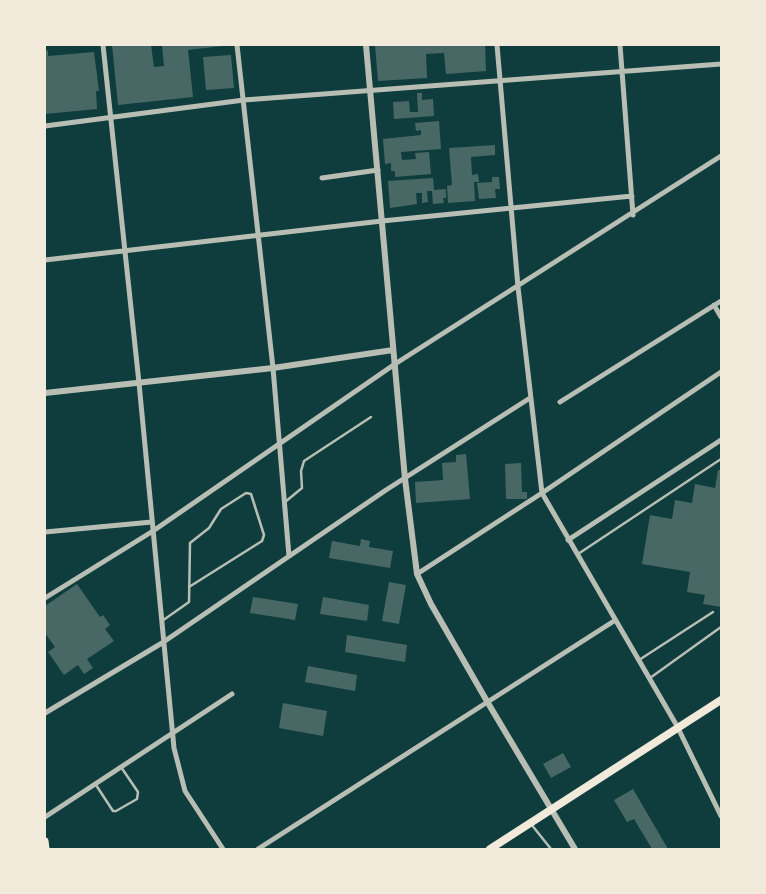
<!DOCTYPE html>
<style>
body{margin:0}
#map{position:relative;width:766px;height:894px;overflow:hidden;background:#0f3d3e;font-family:Manrope,sans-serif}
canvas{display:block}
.frame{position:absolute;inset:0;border:46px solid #f1e9da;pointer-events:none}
</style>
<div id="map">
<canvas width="766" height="894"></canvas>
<div class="frame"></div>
</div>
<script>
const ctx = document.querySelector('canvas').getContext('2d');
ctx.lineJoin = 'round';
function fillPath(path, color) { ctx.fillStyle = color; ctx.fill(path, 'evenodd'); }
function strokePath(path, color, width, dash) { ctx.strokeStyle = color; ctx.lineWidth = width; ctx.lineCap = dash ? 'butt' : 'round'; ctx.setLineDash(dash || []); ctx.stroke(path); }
fillPath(new Path2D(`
 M 112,45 L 151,45 L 154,67 L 164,66 L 162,45 L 222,46 L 188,50 L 193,97 L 118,105 Z
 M 375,45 L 485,45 L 486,71 L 446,74 L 444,53 L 426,54 L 427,78 L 378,81 Z
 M 48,50 L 48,56 L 94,52 L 99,91 L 96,91 L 97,109 L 45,114 L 45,51 Z
 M 231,55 L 234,88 L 206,90 L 203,57 Z
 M 417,93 L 422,93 L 422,100 L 433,99 L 434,116 L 394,119 L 393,102 L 409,101 L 410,112 L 418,112 Z
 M 439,121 L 441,149 L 401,152 L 402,160 L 416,159 L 415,153 L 429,152 L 431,174 L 395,177 L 395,171 L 391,171 L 391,163 L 385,164 L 383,139 L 421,135 L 421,130 L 416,131 L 415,123 Z
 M 495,145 L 495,155 L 471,157 L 472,175 L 478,174 L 479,182 L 474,182 L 475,201 L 448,203 L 447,186 L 452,185 L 449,148 Z
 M 492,177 L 499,177 L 500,189 L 495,189 L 496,198 L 479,199 L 477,183 L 492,182 Z
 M 433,178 L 434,190 L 446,189 L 446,198 L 443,198 L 444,203 L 433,204 L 432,191 L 427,191 L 428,202 L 422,203 L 422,193 L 416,193 L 417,204 L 390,208 L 388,181 Z
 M 466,454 L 470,499 L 416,503 L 415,482 L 443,480 L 442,463 L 456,462 L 456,455 Z
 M 521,463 L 522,492 L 527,492 L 527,499 L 506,499 L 505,464 Z
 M 718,470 L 721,470 L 721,607 L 703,604 L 705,595 L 687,592 L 690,572 L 642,564 L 650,515 L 672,519 L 675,500 L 692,503 L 695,484 L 715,488 Z
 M 361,539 L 370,541 L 369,547 L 393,551 L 390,568 L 329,558 L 332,541 L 360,546 Z
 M 389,582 L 406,585 L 399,624 L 382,621 Z
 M 77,584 L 100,617 L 103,615 L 110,625 L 105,629 L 114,641 L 87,659 L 93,668 L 84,674 L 78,665 L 64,675 L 48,652 L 55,647 L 45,633 L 45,606 Z
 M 253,597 L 298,604 L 295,620 L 250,613 Z
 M 323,597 L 369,605 L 367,621 L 320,614 Z
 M 347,635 L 407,645 L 405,662 L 345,652 Z
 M 308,666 L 357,675 L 355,691 L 305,682 Z
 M 283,703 L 327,711 L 323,736 L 279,728 Z
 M 563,753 L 571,767 L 551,778 L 543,764 Z
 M 633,789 L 668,849 L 652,849 L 634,819 L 627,822 L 614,800 Z`), '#486865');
strokePath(new Path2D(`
 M 285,502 L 302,488 L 301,471 L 304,461 L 371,417
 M 578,554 L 721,459
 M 162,621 L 189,602 L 190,543 L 209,528 L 221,509 L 246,493 L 251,494 L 264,535 L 262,541 L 189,587
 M 639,660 L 713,612
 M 650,678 L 721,627
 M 96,785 L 113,811 L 116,811 L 137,799 L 138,792 L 121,767
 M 531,824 L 551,849`), '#b8beb3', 2.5);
strokePath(new Path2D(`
 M 103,45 L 139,383 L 174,748 L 185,791 L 223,849
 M 237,45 L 273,368 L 289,556
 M 497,45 L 518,287 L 542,493 L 677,726 L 721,816
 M 620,45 L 633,215
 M 45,126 L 244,100 L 721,64
 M 322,178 L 378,170
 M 45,260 L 382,221 L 632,196
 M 714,305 L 721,317
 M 560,402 L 721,301
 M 45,532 L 152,522
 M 568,540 L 721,440
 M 417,574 L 542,493 L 721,372
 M 45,598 L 153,531 L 395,364 L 721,156
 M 45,713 L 162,643 L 386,490 L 530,398
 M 45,817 L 232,694
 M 258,849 L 614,621`), '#b8beb3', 5);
strokePath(new Path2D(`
 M 366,45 L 405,479 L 417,574 L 431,604 L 488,703 L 575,849
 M 45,393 L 273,368 L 393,350`), '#b8beb3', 6);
strokePath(new Path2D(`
 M 45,841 L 46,849`), '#f1e9da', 7);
strokePath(new Path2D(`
 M 490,849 L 721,700`), '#f1e9da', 8);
</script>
